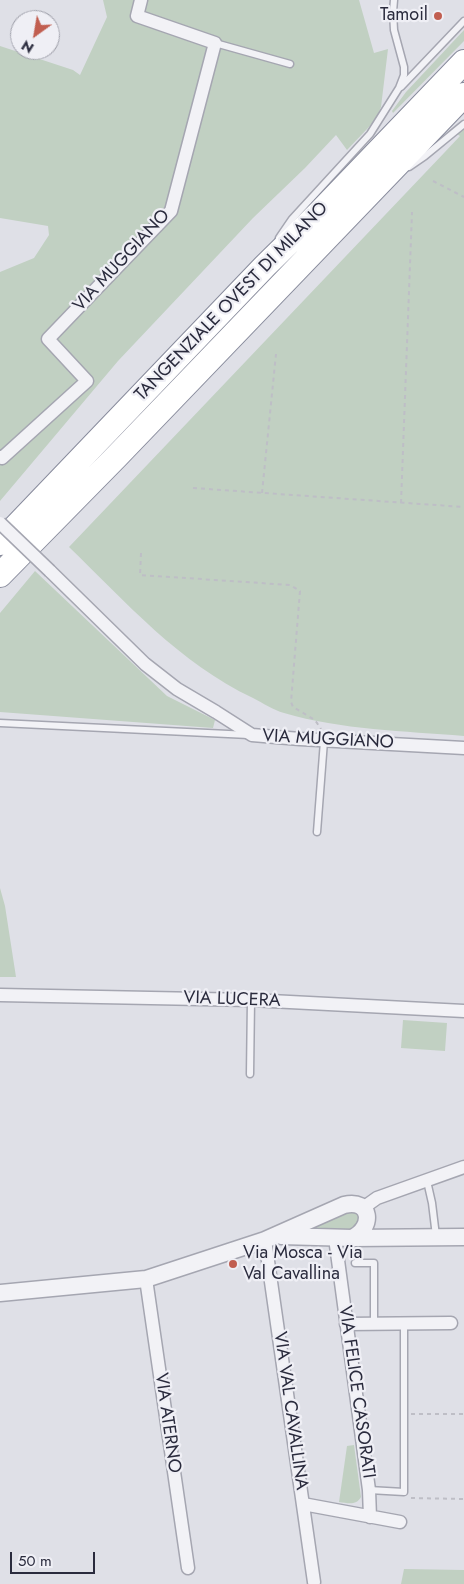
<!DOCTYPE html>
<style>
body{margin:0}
#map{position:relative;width:464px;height:1584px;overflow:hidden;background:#dfe0e7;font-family:Jost,sans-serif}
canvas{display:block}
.north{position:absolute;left:10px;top:10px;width:50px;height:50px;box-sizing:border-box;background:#efeff5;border:1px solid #a0a1ab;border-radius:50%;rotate:212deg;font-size:14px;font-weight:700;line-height:20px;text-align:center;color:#2a2b3d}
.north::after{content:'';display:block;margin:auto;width:18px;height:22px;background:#c15e50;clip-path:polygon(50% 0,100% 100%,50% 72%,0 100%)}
.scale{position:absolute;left:10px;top:1552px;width:85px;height:22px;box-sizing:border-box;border:2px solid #2a2b3d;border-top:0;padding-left:6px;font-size:15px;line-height:18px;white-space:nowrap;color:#2a2b3d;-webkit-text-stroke:4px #efeff5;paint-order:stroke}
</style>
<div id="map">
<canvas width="464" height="1584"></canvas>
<div class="north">N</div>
<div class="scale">50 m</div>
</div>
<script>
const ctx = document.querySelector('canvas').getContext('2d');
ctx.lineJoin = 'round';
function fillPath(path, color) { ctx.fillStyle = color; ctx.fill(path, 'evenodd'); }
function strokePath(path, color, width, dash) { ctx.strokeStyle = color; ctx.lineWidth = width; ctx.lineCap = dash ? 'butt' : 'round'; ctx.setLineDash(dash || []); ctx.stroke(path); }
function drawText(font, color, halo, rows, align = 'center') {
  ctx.font = font + ' Jost,sans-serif'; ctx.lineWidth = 4.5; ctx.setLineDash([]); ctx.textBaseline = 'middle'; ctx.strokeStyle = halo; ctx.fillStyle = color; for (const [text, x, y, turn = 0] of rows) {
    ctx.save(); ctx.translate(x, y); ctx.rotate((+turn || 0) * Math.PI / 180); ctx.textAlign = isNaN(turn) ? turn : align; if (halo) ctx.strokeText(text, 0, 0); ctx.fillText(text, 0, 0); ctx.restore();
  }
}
fillPath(new Path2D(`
 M 103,0 L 359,0 L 374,53 L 388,49 L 381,107 L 377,117 L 368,128 L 347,150 L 336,135 L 305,168 L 253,218 L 118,361 L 0,501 L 0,272 L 34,258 L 49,235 L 48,226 L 0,218 L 0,46 L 73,70 L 80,75 L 107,17 Z
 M 464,30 L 464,41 L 393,113 L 392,111 L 406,92 Z
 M 464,129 L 464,736 C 404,731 342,730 284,713 C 273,710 263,703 253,698 C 179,663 127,603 69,547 L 444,153 L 460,136 L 457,134 Z
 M 35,571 L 167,696 L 215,720 L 213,728 L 0,712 L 0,613 Z
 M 0,888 L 5,906 L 16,977 L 0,977 Z
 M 403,1020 L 447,1023 L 445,1051 L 401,1048 Z
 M 349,1212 L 356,1212 L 360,1218 L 355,1230 L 309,1229 Z
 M 354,1445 L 361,1497 C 356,1506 348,1503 339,1502 L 347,1446 Z
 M 404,1569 L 464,1570 L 464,1584 L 401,1584 Z`), '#c1d0c2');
const service = new Path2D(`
 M 215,43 L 290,64
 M 401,87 L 464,21
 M 409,167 L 425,156 L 464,124
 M 279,238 L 292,219 L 370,134 L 399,88 L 404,75 L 404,67 L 394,30 L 393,12 L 394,0
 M 0,723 L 249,735
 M 317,832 L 324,741
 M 250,1074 L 251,1000
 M 427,1181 L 432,1203 L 436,1236
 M 355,1263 L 374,1263 L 374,1323
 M 369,1490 L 404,1492 L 404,1323`);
const minor = new Path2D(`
 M 0,457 L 2,458 L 87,381 L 48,339 L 171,211 L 215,43 L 137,16 L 141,0
 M 50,571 L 145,664 L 177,689 L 216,712 L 252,735 L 300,739 L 464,748
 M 0,995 L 251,1000 L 464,1011
 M 363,1208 L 377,1198 L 464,1167
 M 335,1238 L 369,1490 L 370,1517
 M 265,1240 L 314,1582
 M 146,1279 L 188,1568
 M 346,1324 L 451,1323
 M 303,1504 L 400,1522`);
const tertiary = new Path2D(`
 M 281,1236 L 352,1238 L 464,1237
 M 0,1293 L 146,1279 L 265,1240 L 344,1205 C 372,1198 374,1228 352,1238`);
const motorway = new Path2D(`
 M 0,543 L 265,266 L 320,212 L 464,62
 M 0,575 L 117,456 L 464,95`);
strokePath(service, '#a5a6b1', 9);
strokePath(minor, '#a5a6b1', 15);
strokePath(tertiary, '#a5a6b1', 19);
strokePath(motorway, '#888b9c', 26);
strokePath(new Path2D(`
 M 433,181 L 464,197
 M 193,488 L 464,507
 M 262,493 L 276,354
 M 401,503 L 412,212
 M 141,553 L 140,575 L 290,585 L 300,591 L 291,702 L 293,707 L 315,720 L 321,729
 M 411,1414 L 464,1414
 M 411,1498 L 464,1499`), '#bebec6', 2, [4, 4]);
strokePath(service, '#f2f2f6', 6);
strokePath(minor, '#f2f2f6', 12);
strokePath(tertiary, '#f2f2f6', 16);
strokePath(motorway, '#fff', 24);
const minorBridge = new Path2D(`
 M 0,523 L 50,571`);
strokePath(minorBridge, '#a5a6b1', 15, []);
strokePath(minorBridge, '#f2f2f6', 12);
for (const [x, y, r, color] of [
 [438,16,5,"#c15e50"],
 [233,1264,5,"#c15e50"]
]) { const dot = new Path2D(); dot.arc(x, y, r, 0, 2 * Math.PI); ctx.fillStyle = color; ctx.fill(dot); strokePath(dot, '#efeff5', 2); }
drawText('18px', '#2a2b3d', '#efeff5', [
 ["Tamoil",428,16],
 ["Via Mosca - Via",243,1254,"left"],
 ["Val Cavallina",243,1275,"left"]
], 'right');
drawText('18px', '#2a2b3d', '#efeff5', [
 ["VIA MUGGIANO",122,261,-47],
 ["TANGENZIALE OVEST DI MILANO",232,302,-46],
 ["VIA MUGGIANO",328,740,3],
 ["VIA LUCERA",232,1000,2],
 ["VIA FELICE CASORATI",356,1392,82],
 ["VIA VAL CAVALLINA",290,1411,82],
 ["VIA ATERNO",167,1423,82]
]);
</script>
